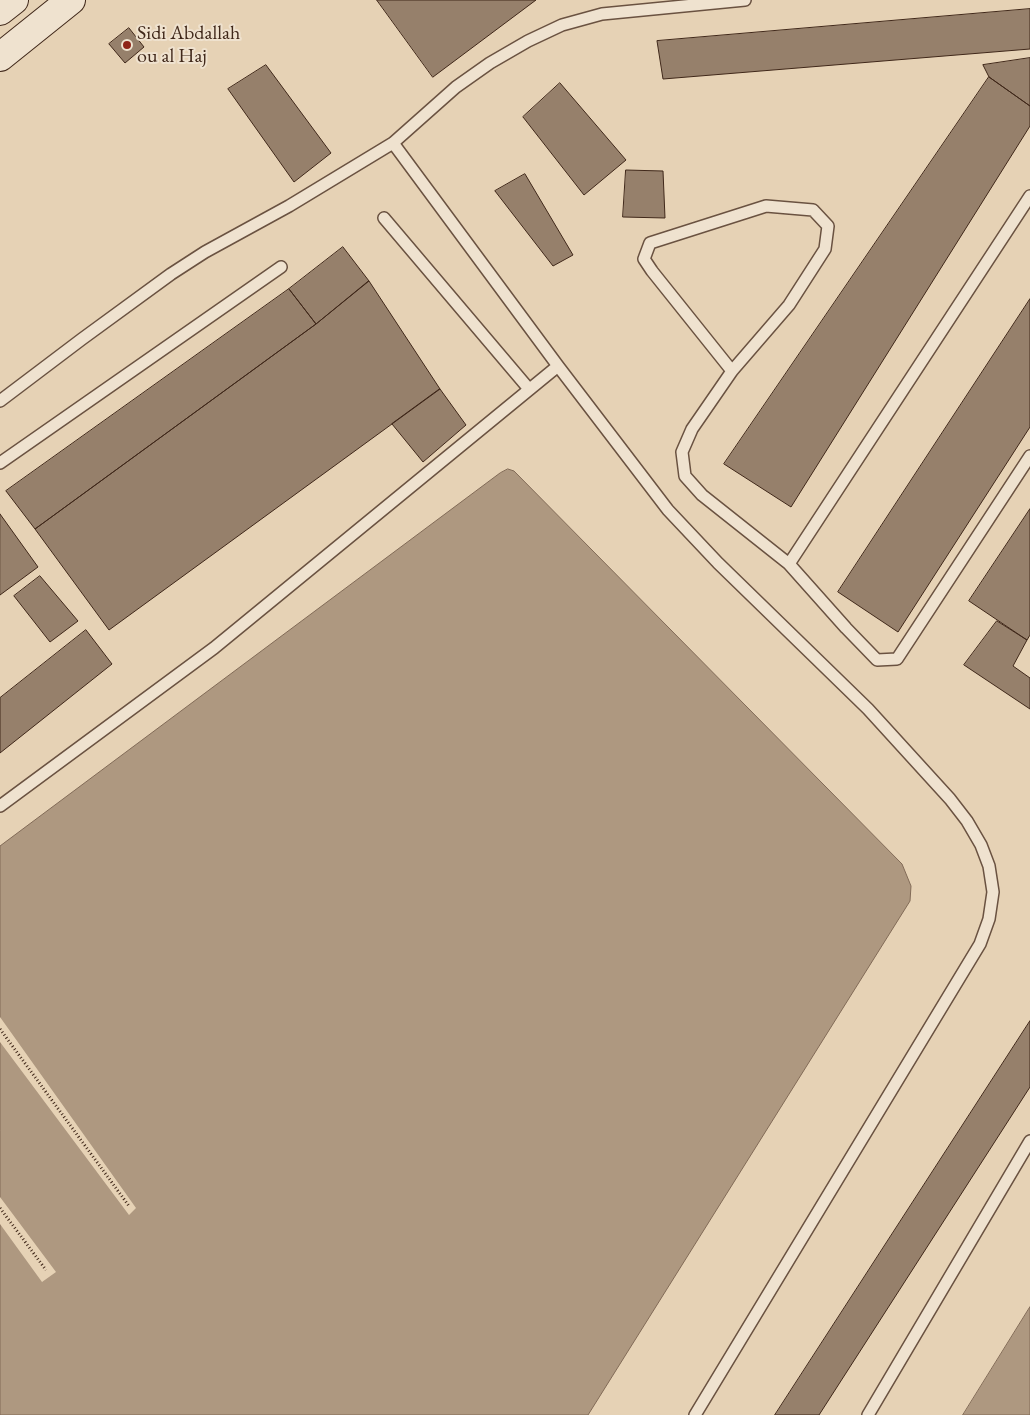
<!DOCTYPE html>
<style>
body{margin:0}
canvas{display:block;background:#e6d2b5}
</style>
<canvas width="1030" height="1415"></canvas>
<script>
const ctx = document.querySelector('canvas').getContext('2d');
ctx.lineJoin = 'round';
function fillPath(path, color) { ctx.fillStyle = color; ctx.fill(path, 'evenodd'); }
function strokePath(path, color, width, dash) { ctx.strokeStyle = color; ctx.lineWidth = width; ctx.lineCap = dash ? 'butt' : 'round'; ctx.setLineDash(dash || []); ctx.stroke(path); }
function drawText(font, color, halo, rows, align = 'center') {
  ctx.font = font + ' "EB Garamond",serif'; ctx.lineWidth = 4; ctx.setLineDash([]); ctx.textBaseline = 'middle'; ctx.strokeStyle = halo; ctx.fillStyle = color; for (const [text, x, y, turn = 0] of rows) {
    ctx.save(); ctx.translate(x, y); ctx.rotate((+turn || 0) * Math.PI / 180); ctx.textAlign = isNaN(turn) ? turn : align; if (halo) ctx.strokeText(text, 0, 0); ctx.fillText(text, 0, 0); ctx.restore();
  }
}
const water = new Path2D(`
 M 508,469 L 514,471 L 902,864 L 911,886 L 910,901 L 588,1415 L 0,1415 L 0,846 L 500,473 Z
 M 1030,1307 L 1030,1415 L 963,1415 Z`);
fillPath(water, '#ae9880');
strokePath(water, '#826b57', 1);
fillPath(new Path2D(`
 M 0,1017 L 136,1208 L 129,1215 L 0,1042 Z
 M 0,1197 L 56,1272 L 42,1282 L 0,1224 Z`), '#e6d2b5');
const building = new Path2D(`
 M 377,0 L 536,0 L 433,77 Z
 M 1030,9 L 1030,49 L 663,79 L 657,41 Z
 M 129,28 L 144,47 L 125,63 L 109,44 Z
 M 1030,58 L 1030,106 L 989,77 L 983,65 Z
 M 266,65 L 331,153 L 294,182 L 228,89 Z
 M 989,77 L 1030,106 L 1030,126 L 791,507 L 724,464 Z
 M 560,83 L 626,160 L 584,195 L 523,117 Z
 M 626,170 L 663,171 L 665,218 L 623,217 Z
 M 525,174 L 573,255 L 553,266 L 495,191 Z
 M 343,247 L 369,281 L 316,324 L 289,289 Z
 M 369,281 L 440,389 L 109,630 L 35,529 L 316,324 Z
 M 289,289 L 316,324 L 35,529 L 6,491 Z
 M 1030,299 L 1030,427 L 898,632 L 838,592 Z
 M 440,389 L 466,425 L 423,462 L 392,424 Z
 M 1030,509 L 1030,635 L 1027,640 L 969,601 Z
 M 0,514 L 38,567 L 0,595 Z
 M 40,576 L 78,621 L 50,642 L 14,596 Z
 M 997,621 L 1027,640 L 1013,666 L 1030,678 L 1030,709 L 964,665 Z
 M 86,630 L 112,664 L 0,753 L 0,698 Z
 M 1030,1021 L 1030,1087 L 819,1415 L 775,1415 Z`);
fillPath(building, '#96806b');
strokePath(building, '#40281a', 1);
const lane = new Path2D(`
 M 393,143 L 558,366 L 668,510 L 718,563 L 868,709 L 950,799 L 967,821 L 981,845 L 989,866 L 993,892 L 989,919 L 980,944 L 695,1415
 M 384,218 L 529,389
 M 732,371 L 652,271 L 644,259 L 650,243 L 766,206 L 813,210 L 828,226 L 825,249 L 789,305 L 732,371 L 692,429 L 682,452 L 685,476 L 702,495 L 789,564 L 846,628 L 877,660 L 897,659 L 1030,456
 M 0,401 L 82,339 L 171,274 L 205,252 L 289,206 L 393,143 L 456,87 L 490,63 L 528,41 L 562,25 L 602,14 L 745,0
 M 0,463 L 281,267
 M 789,564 L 1030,196
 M 0,806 L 214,648 L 558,366
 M 868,1415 L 1030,1141`);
const secondary = new Path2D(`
 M 0,11 L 14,0
 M 0,57 L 71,0`);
strokePath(lane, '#6a5241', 14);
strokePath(secondary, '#40281a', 30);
strokePath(new Path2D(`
 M 0,1029 L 129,1206
 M 0,1208 L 46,1270`), '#40281a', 3, [1, 2.5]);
strokePath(lane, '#efe2cf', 11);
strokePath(secondary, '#efe2cf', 28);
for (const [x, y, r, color] of [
 [127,45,5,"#8f2418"]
]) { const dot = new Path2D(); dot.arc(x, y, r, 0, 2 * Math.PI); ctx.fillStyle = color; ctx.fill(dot); strokePath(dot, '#efe2cf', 2); }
drawText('20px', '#40281a', '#efe2cf', [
 ["Sidi Abdallah",137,34],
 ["ou al Haj",137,57]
], 'left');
</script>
